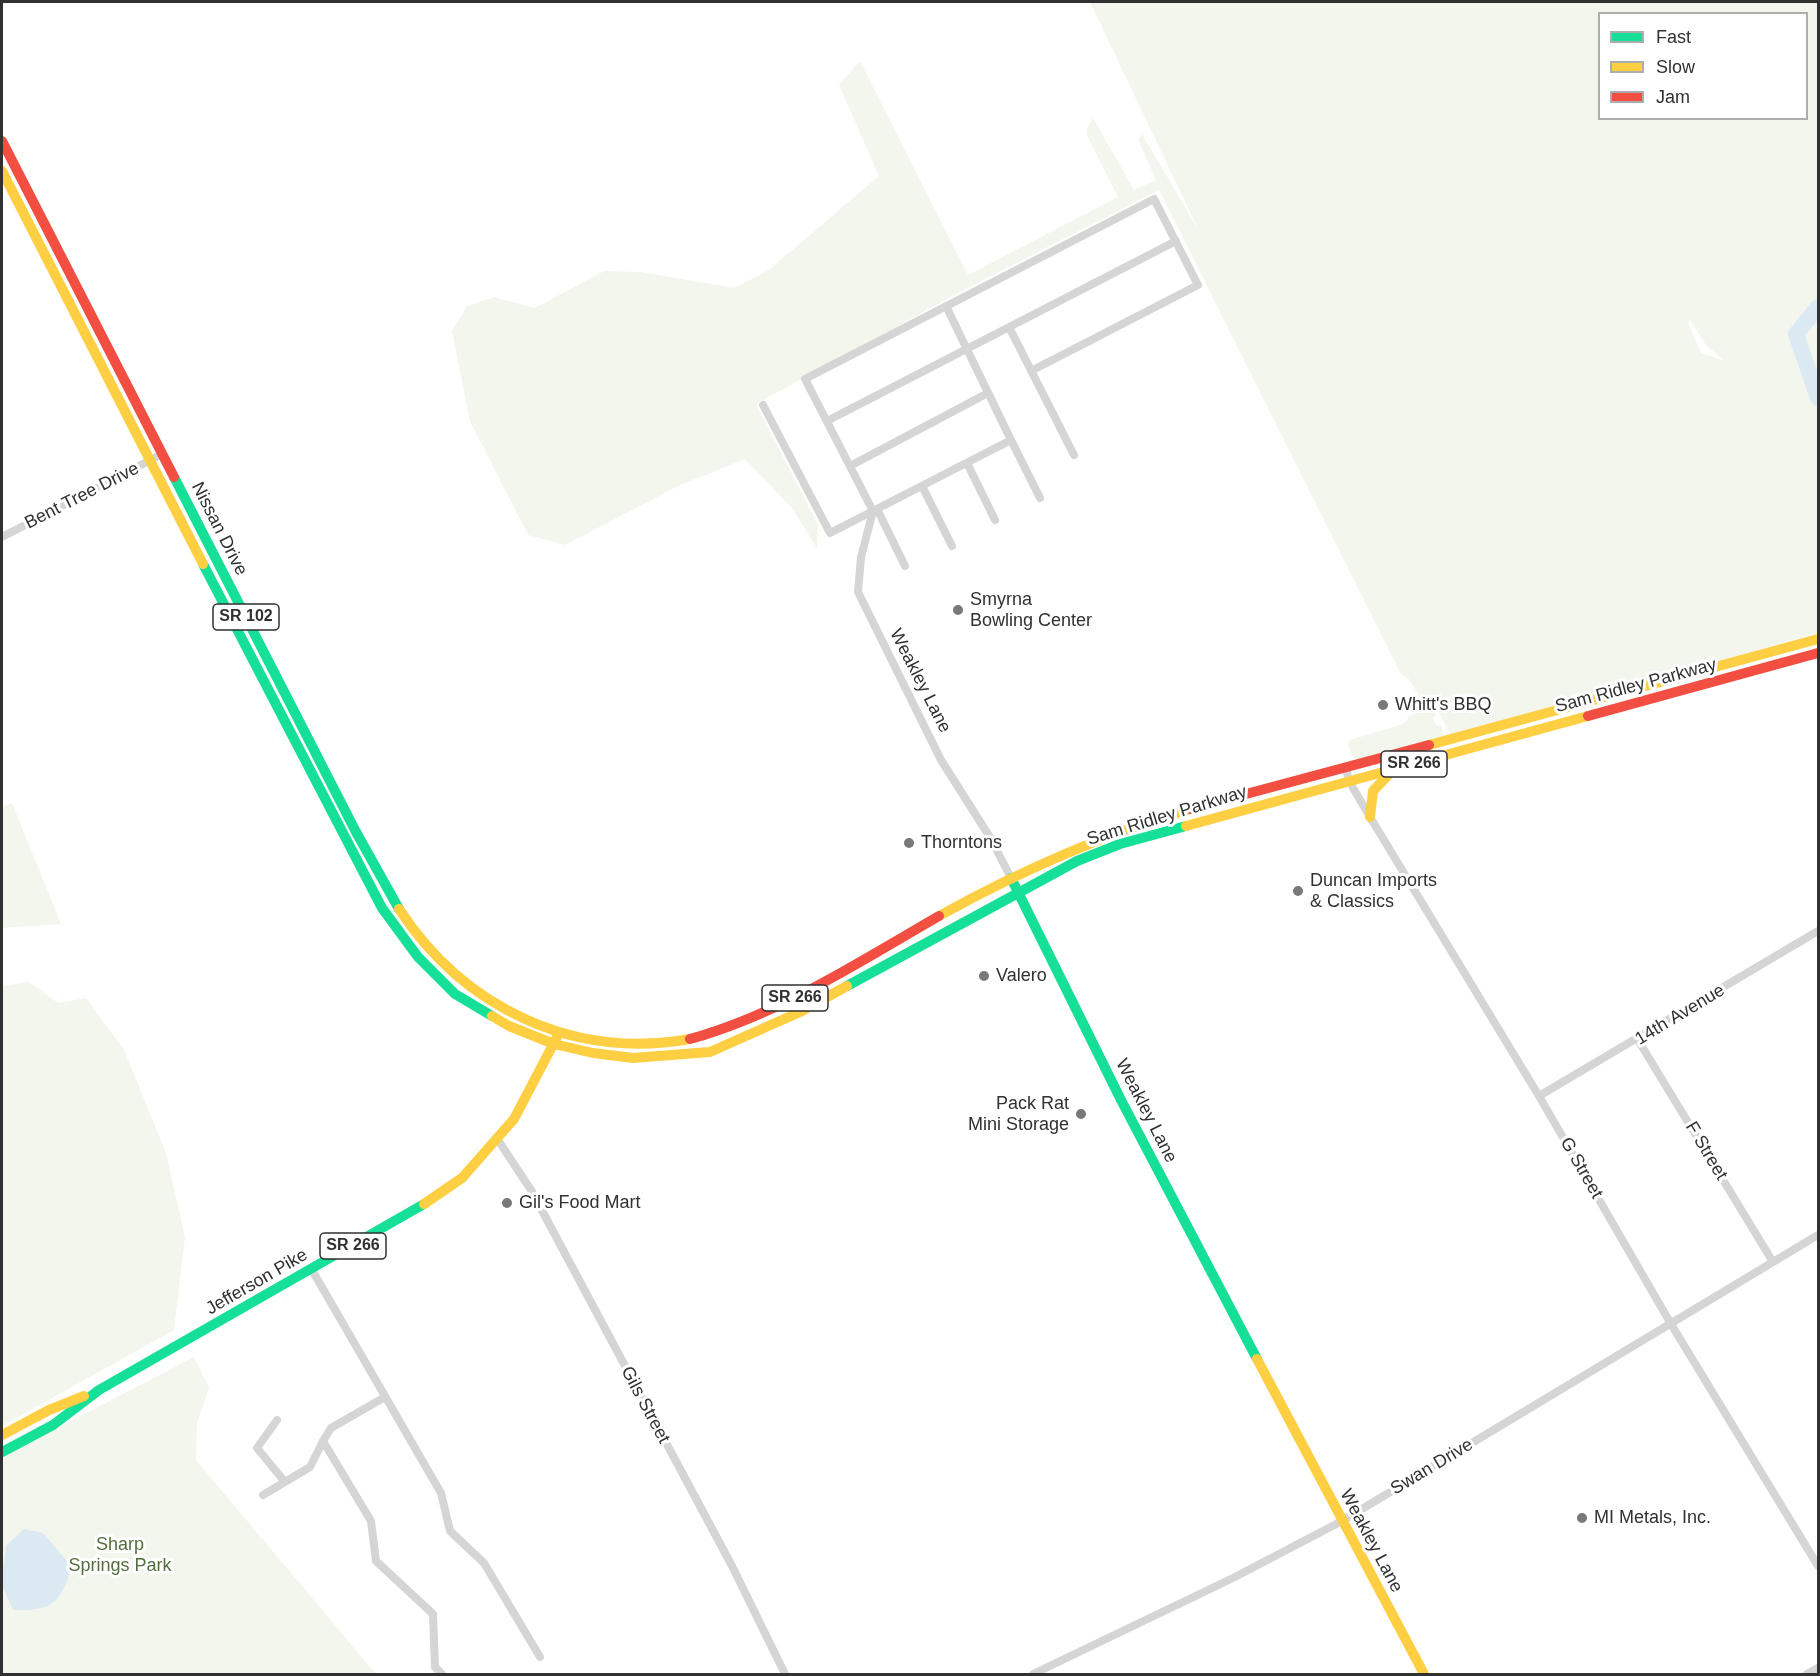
<!DOCTYPE html>
<style>
body{margin:0}
#map{position:relative;width:1820px;height:1676px;overflow:hidden;background:#fff;font-family:Arial,sans-serif}
canvas{display:block}
.frame{position:absolute;inset:0;border:3px solid #313131;pointer-events:none}
.legend{position:absolute;left:1598px;top:12px;width:210px;height:108px;box-sizing:border-box;background:#fff;border:2px solid #adadad;margin:0;padding:8px 10px;list-style:none;font-size:18px;color:#313131}
.legend li{display:flex;align-items:center;gap:12px;height:30px}
.legend b{width:30px;border:2px solid #adadad}
</style>
<div id="map">
<canvas width="1820" height="1676"></canvas>
<div class="frame"></div>
<ul class="legend">
<li><b style="height:8px;background:#16e098"></b>Fast</li>
<li><b style="height:8px;background:#ffcf43"></b>Slow</li>
<li><b style="height:8px;background:#f24e42"></b>Jam</li>
</ul>
</div>
<script>
const ctx = document.querySelector('canvas').getContext('2d');
ctx.lineJoin = 'round';
function fillPath(path, color) { ctx.fillStyle = color; ctx.fill(path, 'evenodd'); }
function strokePath(path, color, width, dash) { ctx.strokeStyle = color; ctx.lineWidth = width; ctx.lineCap = dash ? 'butt' : 'round'; ctx.setLineDash(dash || []); ctx.stroke(path); }
function drawText(font, color, halo, rows, align = 'center') {
  ctx.font = font + ' Arial,sans-serif'; ctx.lineWidth = 6; ctx.setLineDash([]); ctx.textBaseline = 'middle'; ctx.strokeStyle = halo; ctx.fillStyle = color; for (const [text, x, y, turn = 0] of rows) {
    ctx.save(); ctx.translate(x, y); ctx.rotate((+turn || 0) * Math.PI / 180); ctx.textAlign = isNaN(turn) ? turn : align; if (halo) ctx.strokeText(text, 0, 0); ctx.fillText(text, 0, 0); ctx.restore();
  }
}
fillPath(new Path2D(`
 M 1090,2 L 1818,2 L 1818,633 L 1452,736 L 1426,690 L 1437,712 L 1433,719 L 1437,726 L 1441,725 L 1444,736 L 1359,759 L 1353,758 L 1348,744 L 1350,740 L 1403,724 L 1410,716 L 1427,709 L 1409,679 L 1401,674 L 1159,190 L 954,295 L 756,404 L 818,525 L 817,548 L 791,507 L 745,459 L 680,485 L 565,545 L 528,535 L 470,421 L 452,331 L 467,306 L 494,297 L 535,308 L 604,271 L 641,272 L 734,288 L 769,270 L 879,176 L 839,85 L 860,61 L 968,275 L 1118,197 L 1087,135 L 1087,128 L 1093,118 L 1134,190 L 1156,180 L 1138,139 L 1142,134 L 1199,231 ZM 1600,14 L 1806,14 L 1806,118 L 1600,118 ZM 1690,320 L 1706,345 L 1725,361 L 1701,353 L 1688,323 Z
 M 12,803 L 61,924 L 2,928 L 2,807 Z
 M 29,982 L 58,1003 L 86,998 L 124,1050 L 166,1153 L 185,1237 L 174,1330 L 2,1426 L 2,986 Z
 M 194,1357 L 209,1388 L 197,1423 L 196,1460 L 376,1674 L 2,1674 L 2,1457 Z`), '#f2f6ed');
fillPath(new Path2D(`
 M 24,1529 L 43,1533 L 72,1567 C 59,1604 53,1611 13,1610 L 2,1585 L 2,1578 L 6,1546 Z`), '#dbe9f2');
strokePath(new Path2D(`
 M 1818,307 L 1796,334 L 1818,398`), '#dbe9f2', 16);
strokePath(new Path2D(`
 M 946,306 L 1011,440 L 873,511 L 861,557 L 858,592 L 941,760 L 991,839 L 1011,878
 M 1009,327 L 1074,455
 M 763,405 L 830,533 L 873,511 L 805,379 L 1154,199 L 1198,285 L 1031,371
 M 827,421 L 1176,241
 M 1011,440 L 1040,498
 M 967,463 L 995,520
 M 850,466 L 988,393
 M 922,486 L 952,546
 M 877,509 L 905,566
 M 2,537 L 162,454
 M 1346,768 L 1349,781 L 1370,817 L 1539,1096 L 1671,1324 L 1818,1566
 M 1638,1040 L 1773,1262
 M 1539,1096 L 1818,931
 M 498,1140 L 531,1190 L 732,1566 L 785,1674
 M 312,1270 L 441,1493 L 450,1531 L 484,1563 L 540,1657
 M 277,1420 L 257,1448 L 285,1482
 M 323,1441 L 331,1428 L 385,1397
 M 263,1495 L 310,1467 L 323,1441 L 371,1521 L 376,1561 L 433,1614 L 435,1667 L 442,1674
 M 1033,1674 L 1233,1578 L 1342,1521 L 1818,1235
 M 1807,1674 L 1818,1668`), '#d5d5d5', 8);
strokePath(new Path2D(`
 M 174,477 L 356,832 L 399,909
 M 203,564 L 382,908 L 418,957 L 455,994 L 492,1016
 M 1011,878 L 1121,1100 L 1257,1359
 M 847,986 L 1077,861 L 1120,844 L 1186,826
 M 2,1452 L 53,1425 L 99,1390 L 424,1204`), '#16e098', 10);
strokePath(new Path2D(`
 M 2,171 L 203,564
 M 1429,745 L 1818,639
 M 1370,817 L 1373,791 L 1390,773
 M 1186,826 L 1588,716
 M 399,909 C 464,1008 573,1060 690,1039
 M 939,916 C 1020,871 1101,835 1190,809
 M 492,1016 L 509,1026 L 554,1044 L 593,1053 L 633,1058 L 710,1052 L 800,1012 L 847,986
 M 424,1204 L 462,1178 L 514,1119 L 557,1037
 M 1257,1359 L 1424,1674
 M 2,1435 L 49,1410 L 84,1396`), '#ffcf43', 10);
strokePath(new Path2D(`
 M 2,141 L 174,477
 M 1588,716 L 1818,653
 M 1190,809 L 1429,745
 M 690,1039 C 780,1014 859,962 939,916`), '#f24e42', 10);
for (const [x, y, r, color] of [
 [958,610,6,"#797979"],
 [1383,705,6,"#797979"],
 [909,843,6,"#797979"],
 [1298,891,6,"#797979"],
 [984,976,6,"#797979"],
 [1081,1114,6,"#797979"],
 [507,1203,6,"#797979"],
 [1582,1518,6,"#797979"]
]) { const dot = new Path2D(); dot.arc(x, y, r, 0, 2 * Math.PI); ctx.fillStyle = color; ctx.fill(dot); strokePath(dot, '#fff', 2); }
for (const [x, y, w] of [
 [246,617,66],
 [1414,764,66],
 [795,998,66],
 [353,1246,66]
]) { const box = new Path2D(); box.roundRect(x - w / 2, y - 13, w, 26, 4.5); ctx.fillStyle = '#fff'; ctx.fill(box); strokePath(box, '#313131', 1.5); }
drawText('bold 16px', '#313131', null, [
 ["SR 102",246,617],
 ["SR 266",1414,764],
 ["SR 266",795,998],
 ["SR 266",353,1246]
]);
drawText('18px', '#313131', '#fff', [
 ["Bent Tree Drive",82,496,-27],
 ["Nissan Drive",219,529,63],
 ["Weakley Lane",920,681,63],
 ["Sam Ridley Parkway",1636,686,-15],
 ["Sam Ridley Parkway",1167,816,-17],
 ["14th Avenue",1680,1015,-31],
 ["Weakley Lane",1146,1111,63],
 ["F Street",1706,1151,59],
 ["G Street",1581,1168,60],
 ["Jefferson Pike",257,1282,-30],
 ["Gils Street",645,1405,62],
 ["Swan Drive",1432,1467,-31],
 ["Weakley Lane",1371,1541,62]
]);
drawText('18px', '#313131', '#fff', [
 ["Smyrna",970,600],
 ["Bowling Center",970,621],
 ["Whitt's BBQ",1395,705],
 ["Thorntons",921,843],
 ["Duncan Imports",1310,881],
 ["& Classics",1310,902],
 ["Valero",996,976],
 ["Pack Rat",1069,1104,"right"],
 ["Mini Storage",1069,1125,"right"],
 ["Gil's Food Mart",519,1203],
 ["MI Metals, Inc.",1594,1518]
], 'left');
drawText('18px', '#526e3d', '#fff', [
 ["Sharp",120,1545],
 ["Springs Park",120,1566]
]);
</script>
